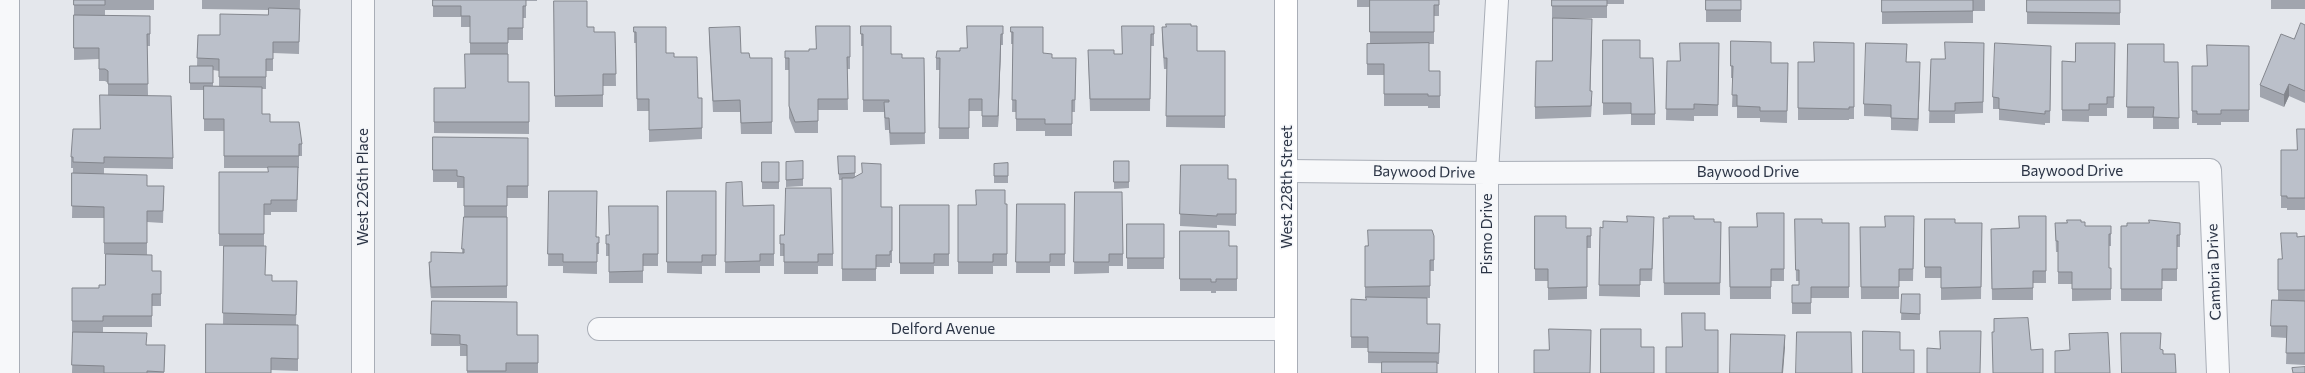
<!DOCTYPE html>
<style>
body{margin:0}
canvas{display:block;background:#e4e7ec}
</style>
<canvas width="2305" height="373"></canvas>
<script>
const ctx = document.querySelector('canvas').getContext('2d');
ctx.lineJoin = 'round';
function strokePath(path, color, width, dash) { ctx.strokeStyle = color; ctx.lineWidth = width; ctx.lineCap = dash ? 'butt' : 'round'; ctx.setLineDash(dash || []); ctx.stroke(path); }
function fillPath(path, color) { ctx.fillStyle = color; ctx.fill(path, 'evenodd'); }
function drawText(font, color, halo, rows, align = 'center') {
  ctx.font = font + ' Commissioner,sans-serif'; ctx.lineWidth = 3; ctx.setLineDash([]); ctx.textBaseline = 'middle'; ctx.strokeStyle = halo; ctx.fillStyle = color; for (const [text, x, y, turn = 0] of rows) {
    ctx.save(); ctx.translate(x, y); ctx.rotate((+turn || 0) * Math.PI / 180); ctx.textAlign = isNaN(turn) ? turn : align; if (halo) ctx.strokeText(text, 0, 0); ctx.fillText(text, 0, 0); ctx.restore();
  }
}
const street = new Path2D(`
 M 8,0 L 8,373
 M 1287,171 L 1487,173 L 2210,170 L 2218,373
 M 599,329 L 1286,329
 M 363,373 L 363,0
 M 1487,373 L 1487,173 L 1497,0`);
const secondary = new Path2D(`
 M 1286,373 L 1286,0`);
strokePath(street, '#a9aeb7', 24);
strokePath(secondary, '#a9aeb7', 24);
strokePath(street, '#f7f8fa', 22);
strokePath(secondary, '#fff', 22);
fillPath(new Path2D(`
 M 74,0 L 154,0 L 154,10 L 105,10 L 105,15 L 150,34 L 150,46 L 147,46 L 148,95 L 173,158 L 173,169 L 104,168 L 104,174 L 147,186 L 164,186 L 163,223 L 147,222 L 147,254 L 152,271 L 161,271 L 161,306 L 152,306 L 152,327 L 103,327 L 103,333 L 147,345 L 165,345 L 164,373 L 72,373 L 73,333 L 72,333 L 72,288 L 99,288 L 105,285 L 106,254 L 104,254 L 104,218 L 72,218 L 73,168 L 71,168 L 71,157 L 100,129 L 108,95 L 108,83 L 105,81 L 99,81 L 99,59 L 74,60 Z
 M 202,0 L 300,0 L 299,54 L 273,53 L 273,71 L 266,71 L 266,89 L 262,89 L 262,114 L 270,122 L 302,144 L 302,156 L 299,156 L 299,168 L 298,168 L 297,212 L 271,212 L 271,215 L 264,215 L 264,246 L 265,275 L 272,281 L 297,281 L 296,325 L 298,325 L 298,371 L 271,370 L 223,325 L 224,246 L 219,246 L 219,172 L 268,172 L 268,168 L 224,168 L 224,131 L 204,131 L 204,90 L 190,90 L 190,66 L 197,66 L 198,35 L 220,35 L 268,15 L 269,10 L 202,9 ZM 213,70 L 219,71 L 219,86 L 213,86 Z
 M 433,0 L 537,0 L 537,1 L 526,1 L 526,18 L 523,18 L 523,40 L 508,40 L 508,82 L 529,82 L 529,134 L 434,133 L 434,88 L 465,88 L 470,54 L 470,27 L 461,27 L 461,17 L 433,17 Z
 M 1357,0 L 1439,0 L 1439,16 L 1434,16 L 1434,44 L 1429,44 L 1429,71 L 1440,71 L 1440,108 L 1428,108 L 1428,106 L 1384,106 L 1384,75 L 1367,75 L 1367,44 L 1370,44 L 1370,7 L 1357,7 Z
 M 1552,0 L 1624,0 L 1624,4 L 1607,4 L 1607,18 L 1552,18 Z
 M 1706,0 L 1741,0 L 1741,22 L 1706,22 Z
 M 1882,0 L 1985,0 L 1985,11 L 1973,11 L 1973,23 L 1882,24 Z
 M 2027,0 L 2120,0 L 2120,25 L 2027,24 Z
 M 2271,0 L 2305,0 L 2305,9 L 2271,9 Z
 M 554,1 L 594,32 L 615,32 L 616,86 L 603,86 L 603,107 L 555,107 Z
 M 2305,25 L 2305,103 L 2289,96 L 2284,107 L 2260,97 L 2260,85 L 2294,39 Z
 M 850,26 L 850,69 L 847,69 L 848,110 L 818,110 L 818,133 L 795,133 L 789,118 L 789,70 L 785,70 L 785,51 L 809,51 L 816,49 Z
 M 861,26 L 891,54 L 902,58 L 924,58 L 925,144 L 890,145 L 889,130 L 885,130 L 884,112 L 863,112 L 863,46 L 861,46 Z
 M 1003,26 L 1003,45 L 1001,45 L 998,127 L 982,127 L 982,111 L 969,111 L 969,139 L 939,139 L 940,70 L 936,70 L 936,58 L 967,48 Z
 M 1154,26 L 1154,46 L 1151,46 L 1150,111 L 1090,111 L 1088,50 L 1114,54 L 1122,54 Z
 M 1191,26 L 1197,51 L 1225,51 L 1225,128 L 1166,127 L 1167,69 L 1164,69 L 1162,38 L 1162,27 Z
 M 634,27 L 666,53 L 674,57 L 698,98 L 702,98 L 702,139 L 649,142 L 649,111 L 637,111 L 636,43 L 634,43 Z
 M 1011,27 L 1043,53 L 1052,58 L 1076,58 L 1075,112 L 1072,112 L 1072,136 L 1045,136 L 1045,131 L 1016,131 L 1016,112 L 1012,112 L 1013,44 L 1011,44 Z
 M 709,28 L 741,53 L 750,58 L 772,58 L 772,134 L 741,134 L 740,112 L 713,112 L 709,39 Z
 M 1592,31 L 1590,91 L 1592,102 L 1591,117 L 1535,119 L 1535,107 L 1552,61 Z
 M 1603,40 L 1640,58 L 1655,114 L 1655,125 L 1631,125 L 1631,114 L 1603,115 Z
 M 1731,41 L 1771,63 L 1788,63 L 1787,123 L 1760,122 L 1760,118 L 1737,118 L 1737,107 L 1732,107 L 1733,78 L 1731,78 Z
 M 1719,43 L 1718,116 L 1694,116 L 1694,121 L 1666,120 L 1667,61 L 1680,61 Z
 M 1854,43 L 1854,119 L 1849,119 L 1849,120 L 1798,120 L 1798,62 L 1814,62 Z
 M 1984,43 L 1983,113 L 1955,114 L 1955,123 L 1929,123 L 1931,59 L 1945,59 Z
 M 2115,43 L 2114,108 L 2107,108 L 2107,116 L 2089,116 L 2089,122 L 2062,121 L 2062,61 L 2075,62 Z
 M 2128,44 L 2164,62 L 2178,62 L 2179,129 L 2153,129 L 2153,118 L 2127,118 Z
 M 2051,46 L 2050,123 L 2045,123 L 2045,125 L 1999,120 L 1999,109 L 1993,109 L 1993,97 Z
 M 2249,46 L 2249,122 L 2221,122 L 2221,125 L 2197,125 L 2197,123 L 2192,123 L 2192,66 L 2207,66 Z
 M 1907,62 L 1920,74 L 1918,131 L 1891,130 L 1891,117 L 1864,116 L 1864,104 Z
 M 2305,129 L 2305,210 L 2287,210 L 2287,208 L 2281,208 L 2281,150 L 2297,150 Z
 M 433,137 L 528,138 L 528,198 L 507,198 L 507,298 L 431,298 L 429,273 L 429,262 L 431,262 L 462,253 L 464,217 L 464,188 L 457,188 L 457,182 L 433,182 Z
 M 838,156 L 855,156 L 855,177 L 881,207 L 892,207 L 892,263 L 890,263 L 890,267 L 876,267 L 876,281 L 842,281 L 842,180 L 839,180 Z
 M 803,161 L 803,186 L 786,187 L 786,162 Z
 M 1114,161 L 1129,161 L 1129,188 L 1114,189 Z
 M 762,162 L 779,162 L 779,189 L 762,189 Z
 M 1008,163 L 1008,183 L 994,183 L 994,164 Z
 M 1181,165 L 1228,179 L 1236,179 L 1236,226 L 1217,225 L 1217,228 L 1180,226 Z
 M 726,183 L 743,206 L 774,205 L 774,266 L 760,266 L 760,273 L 725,273 Z
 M 549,191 L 597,237 L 599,237 L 599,254 L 597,254 L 597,274 L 563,273 L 563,266 L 548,266 Z
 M 667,191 L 716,191 L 716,266 L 702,266 L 702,274 L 667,273 Z
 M 1075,192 L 1123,254 L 1123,266 L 1109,266 L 1109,273 L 1074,274 Z
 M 1007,204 L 1007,266 L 993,266 L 993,274 L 958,274 L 958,205 L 976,205 Z
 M 1017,204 L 1065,204 L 1065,266 L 1050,266 L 1050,273 L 1016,273 Z
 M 900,205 L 949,205 L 949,266 L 934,266 L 934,274 L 900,274 Z
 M 658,206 L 658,266 L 643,266 L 643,283 L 609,283 L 609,256 L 606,256 L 606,235 L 609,235 Z
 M 1784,213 L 1784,281 L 1771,281 L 1771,299 L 1730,299 L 1729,227 L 1757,227 Z
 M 1535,216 L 1566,228 L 1591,228 L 1591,248 L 1587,248 L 1587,299 L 1548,300 L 1548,281 L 1535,281 Z
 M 2046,216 L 2046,283 L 2033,283 L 2033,300 L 1992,300 L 1991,229 L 2019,228 Z
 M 1669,218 L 1694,219 L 1714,222 L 1721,222 L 1720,295 L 1664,295 L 1663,230 Z
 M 1795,219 L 1822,223 L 1849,223 L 1849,298 L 1811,298 L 1811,314 L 1792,314 L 1792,285 L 1799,285 L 1799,281 L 1796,281 Z
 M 1925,219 L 1955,223 L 1982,223 L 1981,299 L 1941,300 L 1941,278 L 1925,278 Z
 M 2081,222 L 2085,226 L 2111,226 L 2111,246 L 2109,246 L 2109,268 L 2111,268 L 2111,300 L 2072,301 L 2072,284 L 2058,284 L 2058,252 L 2056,252 L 2055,223 Z
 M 2180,223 L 2180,247 L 2177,247 L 2177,281 L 2162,281 L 2162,301 L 2121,301 L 2121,226 Z
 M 1127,224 L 1164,224 L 1164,269 L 1127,269 Z
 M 1600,227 L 1654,228 L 1652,281 L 1640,281 L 1640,297 L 1599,296 Z
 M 1860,227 L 1914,228 L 1913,281 L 1899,281 L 1899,299 L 1861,299 Z
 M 1180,231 L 1229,246 L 1237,246 L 1237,291 L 1216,291 L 1216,293 L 1211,293 L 1211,291 L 1180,291 Z
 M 780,235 L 784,235 L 833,254 L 833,266 L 818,266 L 818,274 L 784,274 L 784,256 L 780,256 Z
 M 1434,236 L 1434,271 L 1430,271 L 1430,298 L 1427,298 L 1427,324 L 1440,324 L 1439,364 L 1368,363 L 1368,348 L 1351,348 L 1351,299 L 1366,300 L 1366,298 L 1365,298 L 1365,246 Z
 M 2305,236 L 2305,365 L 2286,364 L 2287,338 L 2271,337 L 2271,326 L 2278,300 L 2278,259 L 2282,259 L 2297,237 Z
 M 1902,294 L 1920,294 L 1920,320 L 1901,320 Z
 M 432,301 L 517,335 L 538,335 L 538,373 L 467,373 L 467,356 L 460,356 L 460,346 L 431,346 Z`), '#a1a5ae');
fillPath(new Path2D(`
 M 1592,19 L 1592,31 L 1590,102 L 1590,91 Z
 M 1001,34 L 1001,45 L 998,127 L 998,116 Z
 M 1920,62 L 1920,74 L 1918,131 L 1918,119 Z
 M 2289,84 L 2289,96 L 2284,107 L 2284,95 Z
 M 1785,335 L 1785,347 L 1783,373 L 1782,373 Z`), '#83868d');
const building = new Path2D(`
 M 74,0 L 105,0 L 105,5 L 74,5 Z
 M 433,0 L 526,0 L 526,6 L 523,6 L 523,28 L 508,28 L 508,43 L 470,43 L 470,16 L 461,16 L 461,6 L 433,6 Z
 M 1370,0 L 1439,0 L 1439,5 L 1434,5 L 1434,32 L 1370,32 Z
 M 1552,0 L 1607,0 L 1607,6 L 1552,6 Z
 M 1706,0 L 1741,0 L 1741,10 L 1706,10 Z
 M 1882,0 L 1973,0 L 1973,11 L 1882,12 Z
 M 2027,0 L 2120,0 L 2120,13 L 2027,12 Z
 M 554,1 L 587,1 L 587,27 L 594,27 L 594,32 L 615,32 L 616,74 L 603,74 L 603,95 L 555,96 Z
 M 269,8 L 300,9 L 299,42 L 273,42 L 273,59 L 266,59 L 266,77 L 219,77 L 219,59 L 197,58 L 198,35 L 220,35 L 220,14 L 268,15 Z
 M 74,15 L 150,16 L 150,34 L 147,34 L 148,84 L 108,84 L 108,71 L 105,69 L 99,69 L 99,48 L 74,48 Z
 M 1553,18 L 1592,19 L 1590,91 L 1592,91 L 1591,106 L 1535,107 L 1536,61 L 1552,61 Z
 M 2301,23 L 2305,25 L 2305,91 L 2289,84 L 2284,95 L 2260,85 L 2281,34 L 2294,39 Z
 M 1166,24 L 1191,24 L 1191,26 L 1197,26 L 1197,51 L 1225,51 L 1225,116 L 1166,116 L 1167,58 L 1164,58 L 1162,27 L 1166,27 Z
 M 816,26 L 850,26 L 850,57 L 847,57 L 848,99 L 818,99 L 818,121 L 795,122 L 789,106 L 789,58 L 785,58 L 785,51 L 809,51 L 809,49 L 816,49 Z
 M 861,26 L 891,26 L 891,54 L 902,54 L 902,58 L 924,58 L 925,133 L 890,133 L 889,118 L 885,118 L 884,102 L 889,102 L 889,100 L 863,100 L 863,34 L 861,34 Z
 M 967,26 L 1003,26 L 1003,34 L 1001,34 L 998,116 L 982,116 L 982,99 L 969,99 L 969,128 L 939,128 L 940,58 L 936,58 L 937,51 L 960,51 L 960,48 L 967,48 Z
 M 1122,26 L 1154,26 L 1154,34 L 1151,34 L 1150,99 L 1090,99 L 1088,50 L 1114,50 L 1114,54 L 1122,54 Z
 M 634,27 L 666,27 L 666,53 L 674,53 L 674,57 L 697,57 L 698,98 L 702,98 L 702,128 L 649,130 L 649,99 L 637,99 L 636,32 L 634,32 Z
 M 740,27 L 741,53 L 749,53 L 750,58 L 772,58 L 772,122 L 741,123 L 740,100 L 713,101 L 709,28 Z
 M 1011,27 L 1043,27 L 1043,53 L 1052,54 L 1052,58 L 1076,58 L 1075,100 L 1072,100 L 1072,124 L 1045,124 L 1045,119 L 1016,119 L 1016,100 L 1012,100 L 1013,32 L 1011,32 Z
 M 1603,40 L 1640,40 L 1640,58 L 1653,58 L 1655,114 L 1631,114 L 1631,103 L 1603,103 Z
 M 1731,41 L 1771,42 L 1771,63 L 1788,63 L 1787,111 L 1760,111 L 1760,107 L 1737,106 L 1737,95 L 1732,95 L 1733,66 L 1731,66 Z
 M 1814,42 L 1854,43 L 1854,107 L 1849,107 L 1849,109 L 1798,108 L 1798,62 L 1814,62 Z
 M 1945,42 L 1984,43 L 1983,102 L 1955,103 L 1955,111 L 1929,111 L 1931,59 L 1945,59 Z
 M 1429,43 L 1429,71 L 1440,71 L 1440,96 L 1428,96 L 1428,94 L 1384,94 L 1384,64 L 1367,64 L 1367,44 Z
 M 1680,43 L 1719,43 L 1718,105 L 1694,104 L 1694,109 L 1666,109 L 1667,61 L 1680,61 Z
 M 1866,43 L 1907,44 L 1906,62 L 1920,62 L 1918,119 L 1891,118 L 1891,105 L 1864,104 Z
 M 1995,43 L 2051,46 L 2050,111 L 2045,111 L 2045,114 L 1999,109 L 1999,98 L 1993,97 Z
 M 2076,43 L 2115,43 L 2114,97 L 2107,97 L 2107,104 L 2089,104 L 2089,110 L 2062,110 L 2062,61 L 2075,62 Z
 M 2128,44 L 2164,44 L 2164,62 L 2178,62 L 2179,118 L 2153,117 L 2154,107 L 2127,107 Z
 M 2207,45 L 2249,46 L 2249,110 L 2221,110 L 2221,114 L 2197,114 L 2197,111 L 2192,111 L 2192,66 L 2207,66 Z
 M 465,54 L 508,54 L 508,82 L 529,82 L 529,122 L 434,122 L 434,88 L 465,88 Z
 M 190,66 L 213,66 L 213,83 L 190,83 Z
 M 204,86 L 262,87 L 262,114 L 270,114 L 270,122 L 299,122 L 302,144 L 299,144 L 299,156 L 224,156 L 224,119 L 204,119 Z
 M 100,95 L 171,96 L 173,158 L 104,157 L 104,163 L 73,162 L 73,157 L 71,157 L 73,129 L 100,129 Z
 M 2297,129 L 2305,129 L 2305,198 L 2287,198 L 2287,196 L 2281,196 L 2281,150 L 2297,150 Z
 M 433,137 L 528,138 L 528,186 L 507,186 L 507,206 L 464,206 L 464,177 L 457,176 L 457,170 L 433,170 Z
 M 838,156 L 855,156 L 855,173 L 839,174 Z
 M 803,161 L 803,179 L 786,180 L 786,162 Z
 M 1114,161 L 1129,161 L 1129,182 L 1114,182 Z
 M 762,162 L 779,162 L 779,182 L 762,182 Z
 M 862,163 L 881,164 L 881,207 L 892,207 L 892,251 L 890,251 L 890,255 L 876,255 L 876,269 L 842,269 L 842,178 L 853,178 L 862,173 Z
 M 1008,163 L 1008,176 L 994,176 L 994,164 Z
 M 1181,165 L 1228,165 L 1228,179 L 1236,179 L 1236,214 L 1217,214 L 1217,216 L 1180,214 Z
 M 268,167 L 298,167 L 297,200 L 271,200 L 271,204 L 264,204 L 264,234 L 219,234 L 219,172 L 268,172 Z
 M 72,173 L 147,175 L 147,186 L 164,186 L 163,211 L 147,211 L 147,243 L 104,243 L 104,207 L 72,206 Z
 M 742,182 L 743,206 L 774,205 L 774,254 L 760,254 L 760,261 L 725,262 L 726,183 Z
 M 786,188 L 831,188 L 833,254 L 818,254 L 818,262 L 784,262 L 784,244 L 780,244 L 780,235 L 784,235 Z
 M 976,190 L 1005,190 L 1005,204 L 1007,204 L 1007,254 L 993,254 L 993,262 L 958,262 L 958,205 L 976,205 Z
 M 549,191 L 597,191 L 596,237 L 599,237 L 599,243 L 597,243 L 597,262 L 563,262 L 563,254 L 548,254 Z
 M 667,191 L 716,191 L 716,255 L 702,255 L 702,262 L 667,262 Z
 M 1075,192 L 1122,192 L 1123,254 L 1109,254 L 1109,262 L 1074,262 Z
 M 1017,204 L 1065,204 L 1065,254 L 1050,254 L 1050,262 L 1016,262 Z
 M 900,205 L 949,205 L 949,254 L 934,254 L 934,263 L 900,263 Z
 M 609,206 L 658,206 L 658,254 L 643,254 L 643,271 L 609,272 L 609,244 L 606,244 L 606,235 L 609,235 Z
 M 1757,213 L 1784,213 L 1784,269 L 1771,269 L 1771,287 L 1730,287 L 1729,227 L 1757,227 Z
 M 1535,216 L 1566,216 L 1566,228 L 1591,228 L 1591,236 L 1587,236 L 1587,287 L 1548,288 L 1548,269 L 1535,269 Z
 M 1627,216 L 1654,217 L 1652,269 L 1640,269 L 1640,285 L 1599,285 L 1600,227 L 1603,228 L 1603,221 L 1627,222 Z
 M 1669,216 L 1694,216 L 1694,219 L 1714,219 L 1714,222 L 1721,222 L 1720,283 L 1664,283 L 1663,218 L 1669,218 Z
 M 1885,216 L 1914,216 L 1913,269 L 1899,269 L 1899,287 L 1861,287 L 1860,227 L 1885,227 Z
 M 2019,216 L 2046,216 L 2046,271 L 2033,271 L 2033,288 L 1992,289 L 1991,229 L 2019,228 Z
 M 464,217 L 507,217 L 507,286 L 431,287 L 429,262 L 431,262 L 431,252 L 464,253 L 464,249 L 462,249 Z
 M 1795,219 L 1822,219 L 1822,223 L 1849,223 L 1849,287 L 1811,287 L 1811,303 L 1792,303 L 1792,285 L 1799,285 L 1799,270 L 1796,270 Z
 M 1925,219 L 1955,219 L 1955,223 L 1982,223 L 1981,287 L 1941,288 L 1941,267 L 1925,267 Z
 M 2067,220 L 2081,220 L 2081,222 L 2085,222 L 2085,226 L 2111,226 L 2111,234 L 2109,234 L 2109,268 L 2111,268 L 2111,289 L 2072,289 L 2072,272 L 2058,272 L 2058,241 L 2056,241 L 2055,223 L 2067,223 Z
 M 2149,220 L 2180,223 L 2180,235 L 2177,235 L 2177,269 L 2162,269 L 2162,289 L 2121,289 L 2121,226 L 2127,226 L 2127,223 L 2149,223 Z
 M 1127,224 L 1164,224 L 1164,258 L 1127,258 Z
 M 1368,230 L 1432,230 L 1434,236 L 1434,260 L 1430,260 L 1430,286 L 1365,287 L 1365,246 L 1368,246 Z
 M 1180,231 L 1229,231 L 1229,246 L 1237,246 L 1237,279 L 1216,279 L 1216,282 L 1211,282 L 1211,279 L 1180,279 Z
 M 2281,233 L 2297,233 L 2297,237 L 2305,236 L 2305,290 L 2278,290 L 2278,259 L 2282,259 Z
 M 224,246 L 266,246 L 265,275 L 272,275 L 272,281 L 297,281 L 296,315 L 223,313 Z
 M 106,254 L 152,255 L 152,271 L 161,271 L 161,294 L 152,294 L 152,316 L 103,316 L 103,321 L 72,321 L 72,288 L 99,288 L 99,285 L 105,285 Z
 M 1902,294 L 1920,294 L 1920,314 L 1901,313 Z
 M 1366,297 L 1427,298 L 1427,324 L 1440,324 L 1439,353 L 1368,352 L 1368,337 L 1351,337 L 1351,299 L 1366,300 Z
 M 2272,300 L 2305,301 L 2305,353 L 2286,353 L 2287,326 L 2271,326 Z
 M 432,301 L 517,302 L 517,335 L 538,335 L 538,363 L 506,363 L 506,371 L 467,371 L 467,345 L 460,344 L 460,335 L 431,334 Z
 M 1682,313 L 1705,313 L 1705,330 L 1718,330 L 1718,373 L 1666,373 L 1666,347 L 1682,347 Z
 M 2028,318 L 2031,350 L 2043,349 L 2043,373 L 1993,373 L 1992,332 L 1994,332 L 1994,319 Z
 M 206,324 L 298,325 L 298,359 L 271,358 L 271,373 L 206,373 Z
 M 1549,329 L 1591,330 L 1590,373 L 1534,373 L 1534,350 L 1549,350 Z
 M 1601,329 L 1641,329 L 1641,347 L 1654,347 L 1654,373 L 1601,373 Z
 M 1863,331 L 1900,332 L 1900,350 L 1914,350 L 1914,373 L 1863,373 Z
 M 1940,331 L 1981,331 L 1980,373 L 1927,373 L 1927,348 L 1940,349 Z
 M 73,332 L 147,333 L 146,345 L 165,345 L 164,372 L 147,371 L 147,373 L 104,373 L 104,366 L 72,365 Z
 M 1797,332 L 1851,332 L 1852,373 L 1796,373 Z
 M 2108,333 L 2110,373 L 2055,373 L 2055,351 L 2070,350 L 2069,334 Z
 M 2121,333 L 2161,333 L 2160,349 L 2163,350 L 2163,354 L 2175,354 L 2176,373 L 2122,373 Z
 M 1731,334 L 1785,335 L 1782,373 L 1730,373 Z
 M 1382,362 L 1437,362 L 1437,373 L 1382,373 Z
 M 2305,367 L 2305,373 L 2293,373 L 2292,368 Z`);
fillPath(building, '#bbc0ca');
strokePath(building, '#83868d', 1);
drawText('15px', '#2b3445', '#f4f6f9', [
 ["Baywood Drive",2072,171],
 ["Baywood Drive",1424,172,1],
 ["Baywood Drive",1748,172],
 ["West 226th Place",363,187,-90],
 ["West 228th Street",1287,187,-90],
 ["Pismo Drive",1487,234,-90],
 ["Cambria Drive",2214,272,-92],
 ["Delford Avenue",943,329]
]);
</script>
